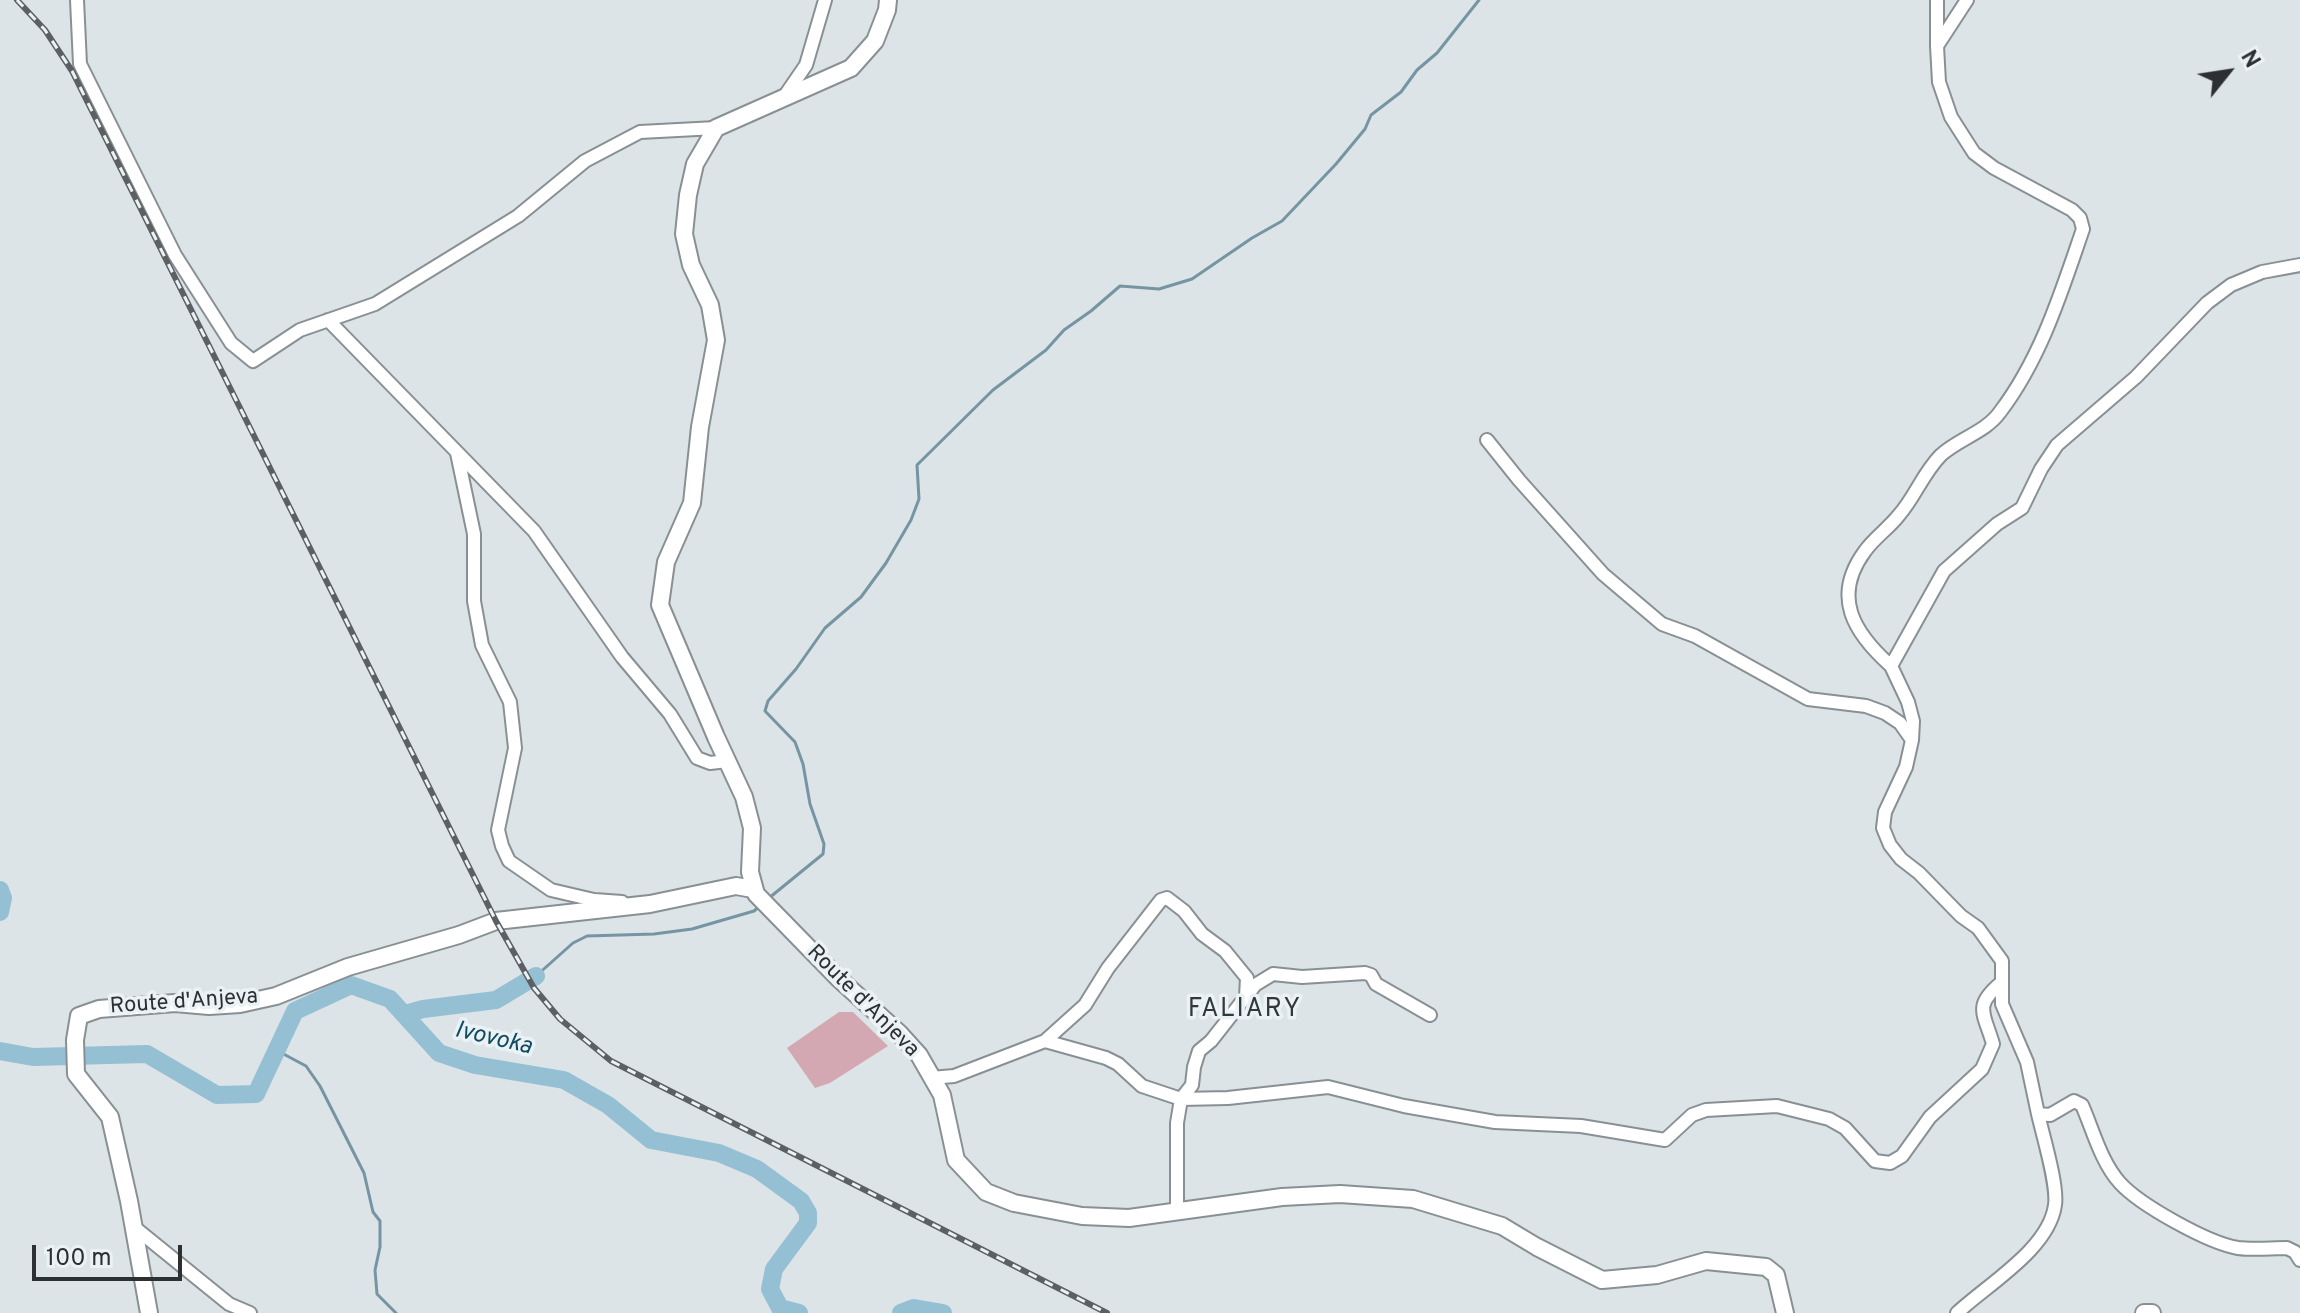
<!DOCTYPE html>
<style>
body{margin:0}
#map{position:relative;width:2300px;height:1313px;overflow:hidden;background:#dce4e8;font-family:Overpass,sans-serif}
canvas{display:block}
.north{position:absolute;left:2188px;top:32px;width:80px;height:80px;-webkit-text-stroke:6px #eaf2f6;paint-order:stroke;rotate:60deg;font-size:22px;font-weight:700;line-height:32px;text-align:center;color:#2d3032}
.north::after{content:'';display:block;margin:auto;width:28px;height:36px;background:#2d3032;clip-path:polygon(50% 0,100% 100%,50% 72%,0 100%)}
.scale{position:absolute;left:32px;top:1245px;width:150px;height:36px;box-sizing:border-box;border:4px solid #2d3032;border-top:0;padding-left:10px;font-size:24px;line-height:28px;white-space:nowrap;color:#2d3032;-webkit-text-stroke:6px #eaf2f6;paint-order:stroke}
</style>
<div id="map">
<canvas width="2300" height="1313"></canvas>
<div class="north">N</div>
<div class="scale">100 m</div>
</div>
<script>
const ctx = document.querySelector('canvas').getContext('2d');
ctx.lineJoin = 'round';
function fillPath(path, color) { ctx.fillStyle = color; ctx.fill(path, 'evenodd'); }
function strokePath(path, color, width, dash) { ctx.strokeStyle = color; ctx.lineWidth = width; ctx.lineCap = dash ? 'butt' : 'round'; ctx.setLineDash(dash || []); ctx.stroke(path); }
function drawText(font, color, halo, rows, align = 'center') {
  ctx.font = font + ' Overpass,sans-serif'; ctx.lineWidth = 7; ctx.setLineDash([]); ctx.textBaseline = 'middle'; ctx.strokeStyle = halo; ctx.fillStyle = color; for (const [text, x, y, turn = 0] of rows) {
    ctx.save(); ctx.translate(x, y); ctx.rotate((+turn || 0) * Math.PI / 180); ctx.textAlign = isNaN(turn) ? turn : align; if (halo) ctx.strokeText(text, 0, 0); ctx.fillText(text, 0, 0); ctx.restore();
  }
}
fillPath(new Path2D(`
 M 839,1012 L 853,1012 L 888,1046 L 830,1083 L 815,1088 L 787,1048 Z`), '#d4a8b2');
strokePath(new Path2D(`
 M 769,898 L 823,854 L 824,844 L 810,804 L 803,764 L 795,742 L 765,711 L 768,701 L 796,669 L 825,628 L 861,597 L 886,563 L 911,520 L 919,499 L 917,465 L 993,390 L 1046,350 L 1064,330 L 1091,311 L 1120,286 L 1159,289 L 1192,279 L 1252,238 L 1282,221 L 1336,164 L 1365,129 L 1371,115 L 1401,92 L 1417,70 L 1437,53 L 1479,0
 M 536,976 L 573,943 L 587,936 L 654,934 L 692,929 L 754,911 L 760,906
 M 276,1050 L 306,1066 L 320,1086 L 364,1173 L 373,1212 L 380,1221 L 380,1247 L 375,1270 L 377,1294 L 396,1313`), '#7695a3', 3);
strokePath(new Path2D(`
 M 0,890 L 3,898 L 0,912
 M 405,1014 L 423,1009 L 496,1000 L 536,976
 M 0,1051 L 33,1057 L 147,1054 L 217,1095 L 256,1094 L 295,1011 L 351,985 L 390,999 L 439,1053 L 475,1065 L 564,1080 L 608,1105 L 651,1140 L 719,1153 L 757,1169 L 801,1201 L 808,1213 L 808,1223 L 774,1269 L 770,1289 L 780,1308 L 799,1313
 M 901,1313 L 914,1308 L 943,1313`), '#95c0d3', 18);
const street = new Path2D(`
 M 77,0 L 80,64 L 175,255 L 231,343 L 253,361 L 300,330 L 375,304 L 518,216 L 585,161 L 640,132 L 716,128
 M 1937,0 L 1937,46
 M 784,97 L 806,65 L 825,0
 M 2300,265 L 2262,272 L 2231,285 L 2207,303 L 2136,377 L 2057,445 L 2041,469 L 2022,508 L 1997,524 L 1944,571 L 1891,666 L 1908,702 L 1913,721 L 1912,740 L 1906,767 L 1885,812 L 1883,828 L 1890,845 L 1901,859 L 1919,873 L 1961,916 L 1978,928 L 2002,961 L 2002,1004 L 2027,1062 L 2038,1114 L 2050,1115 L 2074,1101 L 2082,1105 C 2093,1130 2101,1162 2120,1183 C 2140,1205 2208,1243 2238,1248 C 2254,1250 2271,1248 2287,1248 L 2295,1252 L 2300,1260
 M 328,320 L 534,531 L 622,657 L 670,714 L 697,758 L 710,763 L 727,761
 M 1487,440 L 1519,480 L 1603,574 L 1662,624 L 1695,636 L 1808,699 L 1866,706 L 1885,713 L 1900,723 L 1912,740
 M 457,453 L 474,534 L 474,601 L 482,645 L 510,702 L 515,748 L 498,830 L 502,846 L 509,861 L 551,890 L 594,900 L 622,902
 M 1891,666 C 1854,633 1831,597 1865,551 C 1874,538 1889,528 1899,515 C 1915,497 1923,473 1941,455 C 1958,439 1986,432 2000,412 C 2041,358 2061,293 2083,229 L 2080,218 L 2072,210 L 1994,168 L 1974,153 L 1951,117 L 1939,82 L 1937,46 L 1967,0
 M 1045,1041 L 1085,1005 L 1108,968 L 1161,900 L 1167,898 L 1184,911 L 1202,934 L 1225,951 L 1247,978 L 1246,997
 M 931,1078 L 954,1076 L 1045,1041 L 1106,1058 L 1118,1064 L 1142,1086 L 1181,1099 L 1228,1098 L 1328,1087 L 1404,1106 L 1495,1122 L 1581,1126 L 1665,1140 L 1692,1115 L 1706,1110 L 1777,1106 L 1829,1119 L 1845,1128 L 1875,1161 L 1890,1163 L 1902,1156 L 1930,1117 L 1982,1069 L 1993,1044 C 1984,1013 1973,1006 2001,983
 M 1177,1213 L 1177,1123 L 1181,1099 L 1192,1085 L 1194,1067 L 1199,1051 L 1211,1041 L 1255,985 L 1273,974 L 1302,977 L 1365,973 L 1371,975 L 1376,984 L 1430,1015
 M 134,1227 L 229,1304 L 250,1313
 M 1957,1313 C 1988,1284 2049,1249 2055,1205 C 2058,1185 2043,1136 2038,1114`);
const secondary = new Path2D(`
 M 888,0 L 887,10 L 875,41 L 851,68 L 716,128 L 695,164 L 688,195 L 684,234 L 691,265 L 710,305 L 716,340 L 700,427 L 692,503 L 666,562 L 660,605 L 716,737 L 744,797 L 752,828 L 750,872 L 756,894 L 838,978 L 900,1034 L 919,1055 L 942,1095 L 956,1160 L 986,1192 L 1014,1203 L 1082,1216 L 1129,1218 L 1282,1197 L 1340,1194 L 1413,1199 L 1502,1226 L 1537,1247 L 1602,1280 L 1657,1275 L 1706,1261 L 1766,1267 L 1776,1275 L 1785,1313
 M 149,1313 L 129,1201 L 110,1117 L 76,1074 L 75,1040 L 79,1016 L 99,1009 L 175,1003 L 209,1006 L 240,1004 L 276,996 L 348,967 L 459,935 L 496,921 L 650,904 L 736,886 L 753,889
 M 2144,1313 L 2152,1313`);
strokePath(street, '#899094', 16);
strokePath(secondary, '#899094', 20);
strokePath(street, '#fff', 12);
strokePath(secondary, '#fff', 16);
const rail = new Path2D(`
 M 17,0 L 45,30 L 72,71 L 496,921 L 534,988 L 560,1019 L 611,1061 L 1107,1313`);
strokePath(rail, '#5c6063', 6);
strokePath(rail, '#eaf2f6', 3, [9]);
drawText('22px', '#2d3032', '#eaf2f6', [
 ["Route d'Anjeva",862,1002,45],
 ["Route d'Anjeva",184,1003,-4]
]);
drawText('italic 24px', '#124b60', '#eaf2f6', [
 ["Ivovoka",493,1040,13]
]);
ctx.letterSpacing = '2px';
drawText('26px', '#31373a', '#eaf2f6', [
 ["FALIARY",1245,1011]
]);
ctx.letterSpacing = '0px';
</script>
